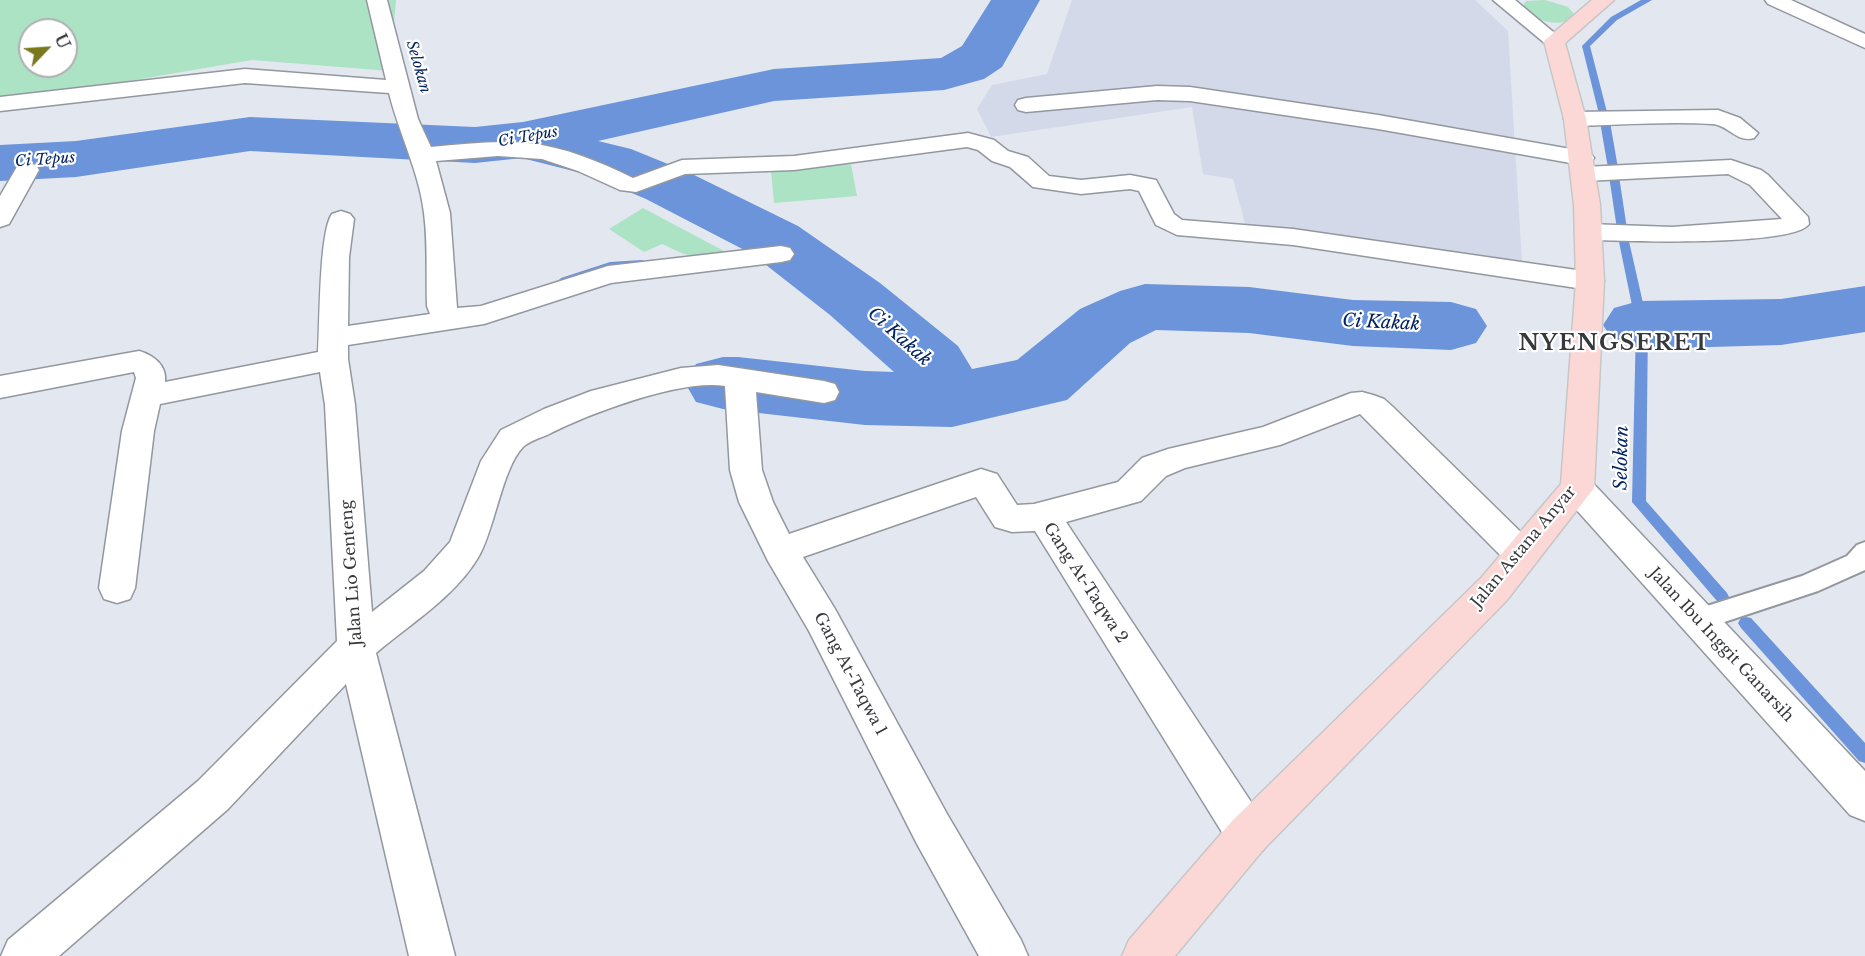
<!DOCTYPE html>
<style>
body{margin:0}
#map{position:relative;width:1865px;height:956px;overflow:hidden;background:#e3e7f0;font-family:"Libre Baskerville",serif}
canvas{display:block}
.north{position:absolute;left:18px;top:18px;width:60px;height:60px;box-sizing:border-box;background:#fff;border:2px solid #afafb1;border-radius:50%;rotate:65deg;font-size:16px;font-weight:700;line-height:24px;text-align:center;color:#37383c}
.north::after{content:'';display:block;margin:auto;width:21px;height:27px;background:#7a771d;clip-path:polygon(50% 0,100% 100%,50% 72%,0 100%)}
</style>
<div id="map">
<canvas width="1865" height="956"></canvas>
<div class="north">U</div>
</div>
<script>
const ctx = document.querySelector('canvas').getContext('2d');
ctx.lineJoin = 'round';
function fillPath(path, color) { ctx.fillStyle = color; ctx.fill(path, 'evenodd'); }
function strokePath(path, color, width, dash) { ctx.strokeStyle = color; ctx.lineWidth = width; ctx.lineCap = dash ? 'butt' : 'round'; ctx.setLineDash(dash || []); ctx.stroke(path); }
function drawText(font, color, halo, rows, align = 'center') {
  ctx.font = font + ' "Libre Baskerville",serif'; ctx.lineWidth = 4.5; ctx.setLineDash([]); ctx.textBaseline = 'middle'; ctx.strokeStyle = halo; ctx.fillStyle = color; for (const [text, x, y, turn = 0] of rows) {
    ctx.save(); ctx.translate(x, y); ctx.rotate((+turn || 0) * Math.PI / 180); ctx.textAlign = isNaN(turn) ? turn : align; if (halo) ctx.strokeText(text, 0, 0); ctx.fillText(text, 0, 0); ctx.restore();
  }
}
fillPath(new Path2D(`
 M 1072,0 L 1475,0 L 1508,31 L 1523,279 L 1247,231 L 1233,179 L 1203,174 L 1192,107 L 991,137 L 977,109 L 992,85 L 1047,74 Z`), '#d3d9e9');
fillPath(new Path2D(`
 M 0,0 L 396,0 L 390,71 L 252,60 L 0,103 ZM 30,30 L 66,30 L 66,66 L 30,66 Z
 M 1545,0 L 1568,7 L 1575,15 C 1562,31 1532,19 1521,8 L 1526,1 Z
 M 851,164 L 857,196 L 774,203 L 771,171 Z
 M 643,208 L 724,251 C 698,263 686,255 662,244 L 644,252 L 609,229 Z`), '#ace3c4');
fillPath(new Path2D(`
 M 1641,0 L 1652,0 L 1617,20 L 1590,46 L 1608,116 L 1600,118 L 1582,46 L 1611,17 Z
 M 1605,119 L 1610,122 L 1618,168 L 1613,171 L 1608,168 L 1600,122 Z
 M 1614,173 L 1619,176 L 1627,229 L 1622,232 L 1617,229 L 1609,176 Z
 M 1623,234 L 1628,237 L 1648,325 L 1646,501 L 1727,593 L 1729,597 L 1727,601 L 1722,603 L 1717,601 L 1632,502 L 1636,325 L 1618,237 Z
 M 642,260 L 648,263 L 646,265 L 611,268 L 565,284 L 559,280 L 561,278 L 610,262 Z
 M 1746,617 L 1751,618 L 1865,743 L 1865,763 L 1859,761 L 1741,628 L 1738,623 L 1741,618 Z`), '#6b94db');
fillPath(new Path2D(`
 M 991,0 L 1040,0 L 1002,67 L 984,79 L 944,90 L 774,101 L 598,141 L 631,149 L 690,173 L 798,226 L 880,283 L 958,346 L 972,369 L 1017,360 L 1080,309 L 1120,291 L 1145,284 L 1249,287 L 1353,300 L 1451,302 L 1476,309 L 1487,326 L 1476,343 L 1451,350 L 1353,346 L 1249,333 L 1156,330 L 1130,343 L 1067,400 L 952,427 L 865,425 L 723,409 L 696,402 L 685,383 L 696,364 L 723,357 L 738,357 L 865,371 L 894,372 L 830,315 L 752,254 L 646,199 L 589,175 L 522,158 L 475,163 L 250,151 L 76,177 L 0,181 L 0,145 L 76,141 L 250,117 L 475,127 L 523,122 L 774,69 L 941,58 L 962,46 Z
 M 1865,286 L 1865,332 L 1781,345 L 1639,349 L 1614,342 L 1603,325 L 1614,308 L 1639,301 L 1781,299 Z`), '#6b94db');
const service = new Path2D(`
 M 1865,542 L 1865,570 L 1818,591 L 1697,631 L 1688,628 L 1684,620 L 1688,612 L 1802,576 L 1847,556 L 1857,545 Z`);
const minor = new Path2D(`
 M 367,0 L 387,0 L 418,119 L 431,147 C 463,144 496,140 528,143 C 565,147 600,162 633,178 L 682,160 L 794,156 L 968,133 L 994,140 L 1008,151 L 1028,157 L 1049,176 L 1081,180 L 1130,175 L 1156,180 L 1174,214 L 1182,220 L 1293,229 L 1590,272 L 1600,275 L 1604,281 L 1600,287 L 1590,290 L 1293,245 L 1177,235 L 1156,225 L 1139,191 L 1130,189 L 1081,194 L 1033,187 L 1010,167 L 992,161 L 978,150 L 967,147 L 794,170 L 685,174 L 636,192 L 620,190 L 578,171 L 542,159 L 498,156 L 436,161 L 450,213 L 457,308 L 481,306 L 608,266 L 781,246 L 790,248 L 794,254 L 790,260 L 781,262 L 611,283 L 484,324 L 348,345 L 348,359 L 355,405 L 372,612 L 424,571 L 450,542 L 481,461 L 501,430 L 544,409 L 591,391 L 681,368 L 718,365 L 824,381 L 835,384 L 839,392 L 835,400 L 824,403 L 756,392 L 762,470 L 773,502 L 789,534 L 981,469 L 997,474 L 1017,505 L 1034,504 L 1118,482 L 1142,458 L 1168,449 L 1263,427 L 1351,393 L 1362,392 L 1373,395 L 1384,399 L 1393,407 L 1534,545 L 1540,555 L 1534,565 L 1522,569 L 1510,565 L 1360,414 L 1280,445 L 1185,468 L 1166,476 L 1141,501 L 1066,522 L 1263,820 L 1270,835 L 1263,850 L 1248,856 L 1233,850 L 1035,531 L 1012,532 L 995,527 L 976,497 L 803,557 L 835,609 L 947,814 L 1021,940 L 1028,956 L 979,956 L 917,844 L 809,631 L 768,561 L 739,502 L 730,470 L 725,386 C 680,379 588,414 547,435 C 539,438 528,442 523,447 C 502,469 495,528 479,556 C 456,596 410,624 376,653 L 455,956 L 409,956 L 346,684 L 228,809 L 59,956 L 1,956 L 8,940 L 198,781 L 337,641 L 325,405 L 320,372 L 160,404 L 154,431 L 135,588 L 130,599 L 117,603 L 104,599 L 99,588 L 122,431 L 136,378 L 134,372 L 0,398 L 0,376 L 139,351 C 153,355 167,365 165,382 L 318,352 C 320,324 319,232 332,214 L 341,211 L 350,214 L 354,219 L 349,257 L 348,326 L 430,314 L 427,306 C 426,275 428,243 424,213 C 419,171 399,134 389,93 L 245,83 L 0,111 L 0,97 L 245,69 L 386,80 Z
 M 1765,0 L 1791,0 L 1865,34 L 1865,48 L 1768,4 Z
 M 1157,86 L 1190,87 L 1378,115 L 1582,151 L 1590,153 L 1594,158 L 1590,163 L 1582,165 L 1378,129 L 1190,101 L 1157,100 L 1026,112 L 1018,110 L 1015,105 L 1018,100 L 1026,98 Z
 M 1718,110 L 1740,118 L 1758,133 L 1754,138 C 1736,143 1729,125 1712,124 C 1667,121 1620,125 1575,126 L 1567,124 L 1564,119 L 1567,114 L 1575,112 Z
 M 1731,160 L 1761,170 L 1768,175 L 1808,217 L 1809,224 C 1793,247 1622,241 1588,240 L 1579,238 L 1575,232 L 1579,226 L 1588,224 L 1672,227 L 1782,219 L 1750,185 L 1728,174 L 1584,181 L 1575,179 L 1572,174 L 1575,169 L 1584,167 Z
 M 27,163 L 36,165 L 39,170 L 9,224 L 0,227 L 0,196 L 18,165 Z`);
const secondary = new Path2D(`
 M 1493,0 L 1515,0 L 1564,41 L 1561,45 L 1554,47 L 1547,45 Z
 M 1577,475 L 1589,479 L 1865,771 L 1865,821 L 1850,815 L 1565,497 L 1560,488 L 1565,479 Z`);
const primary = new Path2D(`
 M 1592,0 L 1614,0 L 1565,43 L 1586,119 L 1600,205 L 1604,281 L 1594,488 L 1507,600 L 1263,850 L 1175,956 L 1122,956 L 1129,940 L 1233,820 L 1481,578 L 1561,484 L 1576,281 L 1574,205 L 1564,119 L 1544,41 Z`);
strokePath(service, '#93979f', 4);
strokePath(minor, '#93979f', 3);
strokePath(secondary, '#93979f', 3);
strokePath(primary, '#c7c7c8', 3);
fillPath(service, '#fff');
fillPath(minor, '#fff');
fillPath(secondary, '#fff');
fillPath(primary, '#fbd7d5');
drawText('italic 15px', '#032462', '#fff', [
 ["Selokan",418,67,74],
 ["Ci Tepus",528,137,-10],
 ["Ci Tepus",45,160,-4]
]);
drawText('16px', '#37383c', '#fff', [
 ["Jalan Astana Anyar",1524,547,-50],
 ["Jalan Lio Genteng",352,573,-94],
 ["Gang At-Taqwa 2",1085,583,57],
 ["Jalan Ibu Inggit Ganarsih",1721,645,47],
 ["Gang At-Taqwa 1",850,674,62]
]);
drawText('italic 18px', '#032462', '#fff', [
 ["Ci Kakak",1381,323,3],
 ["Ci Kakak",899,337,42],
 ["Selokan",1622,458,-89]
]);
ctx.letterSpacing = '1.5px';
drawText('bold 22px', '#37383c', '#fff', [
 ["NYENGSERET",1615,344]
]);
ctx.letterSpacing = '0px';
</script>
